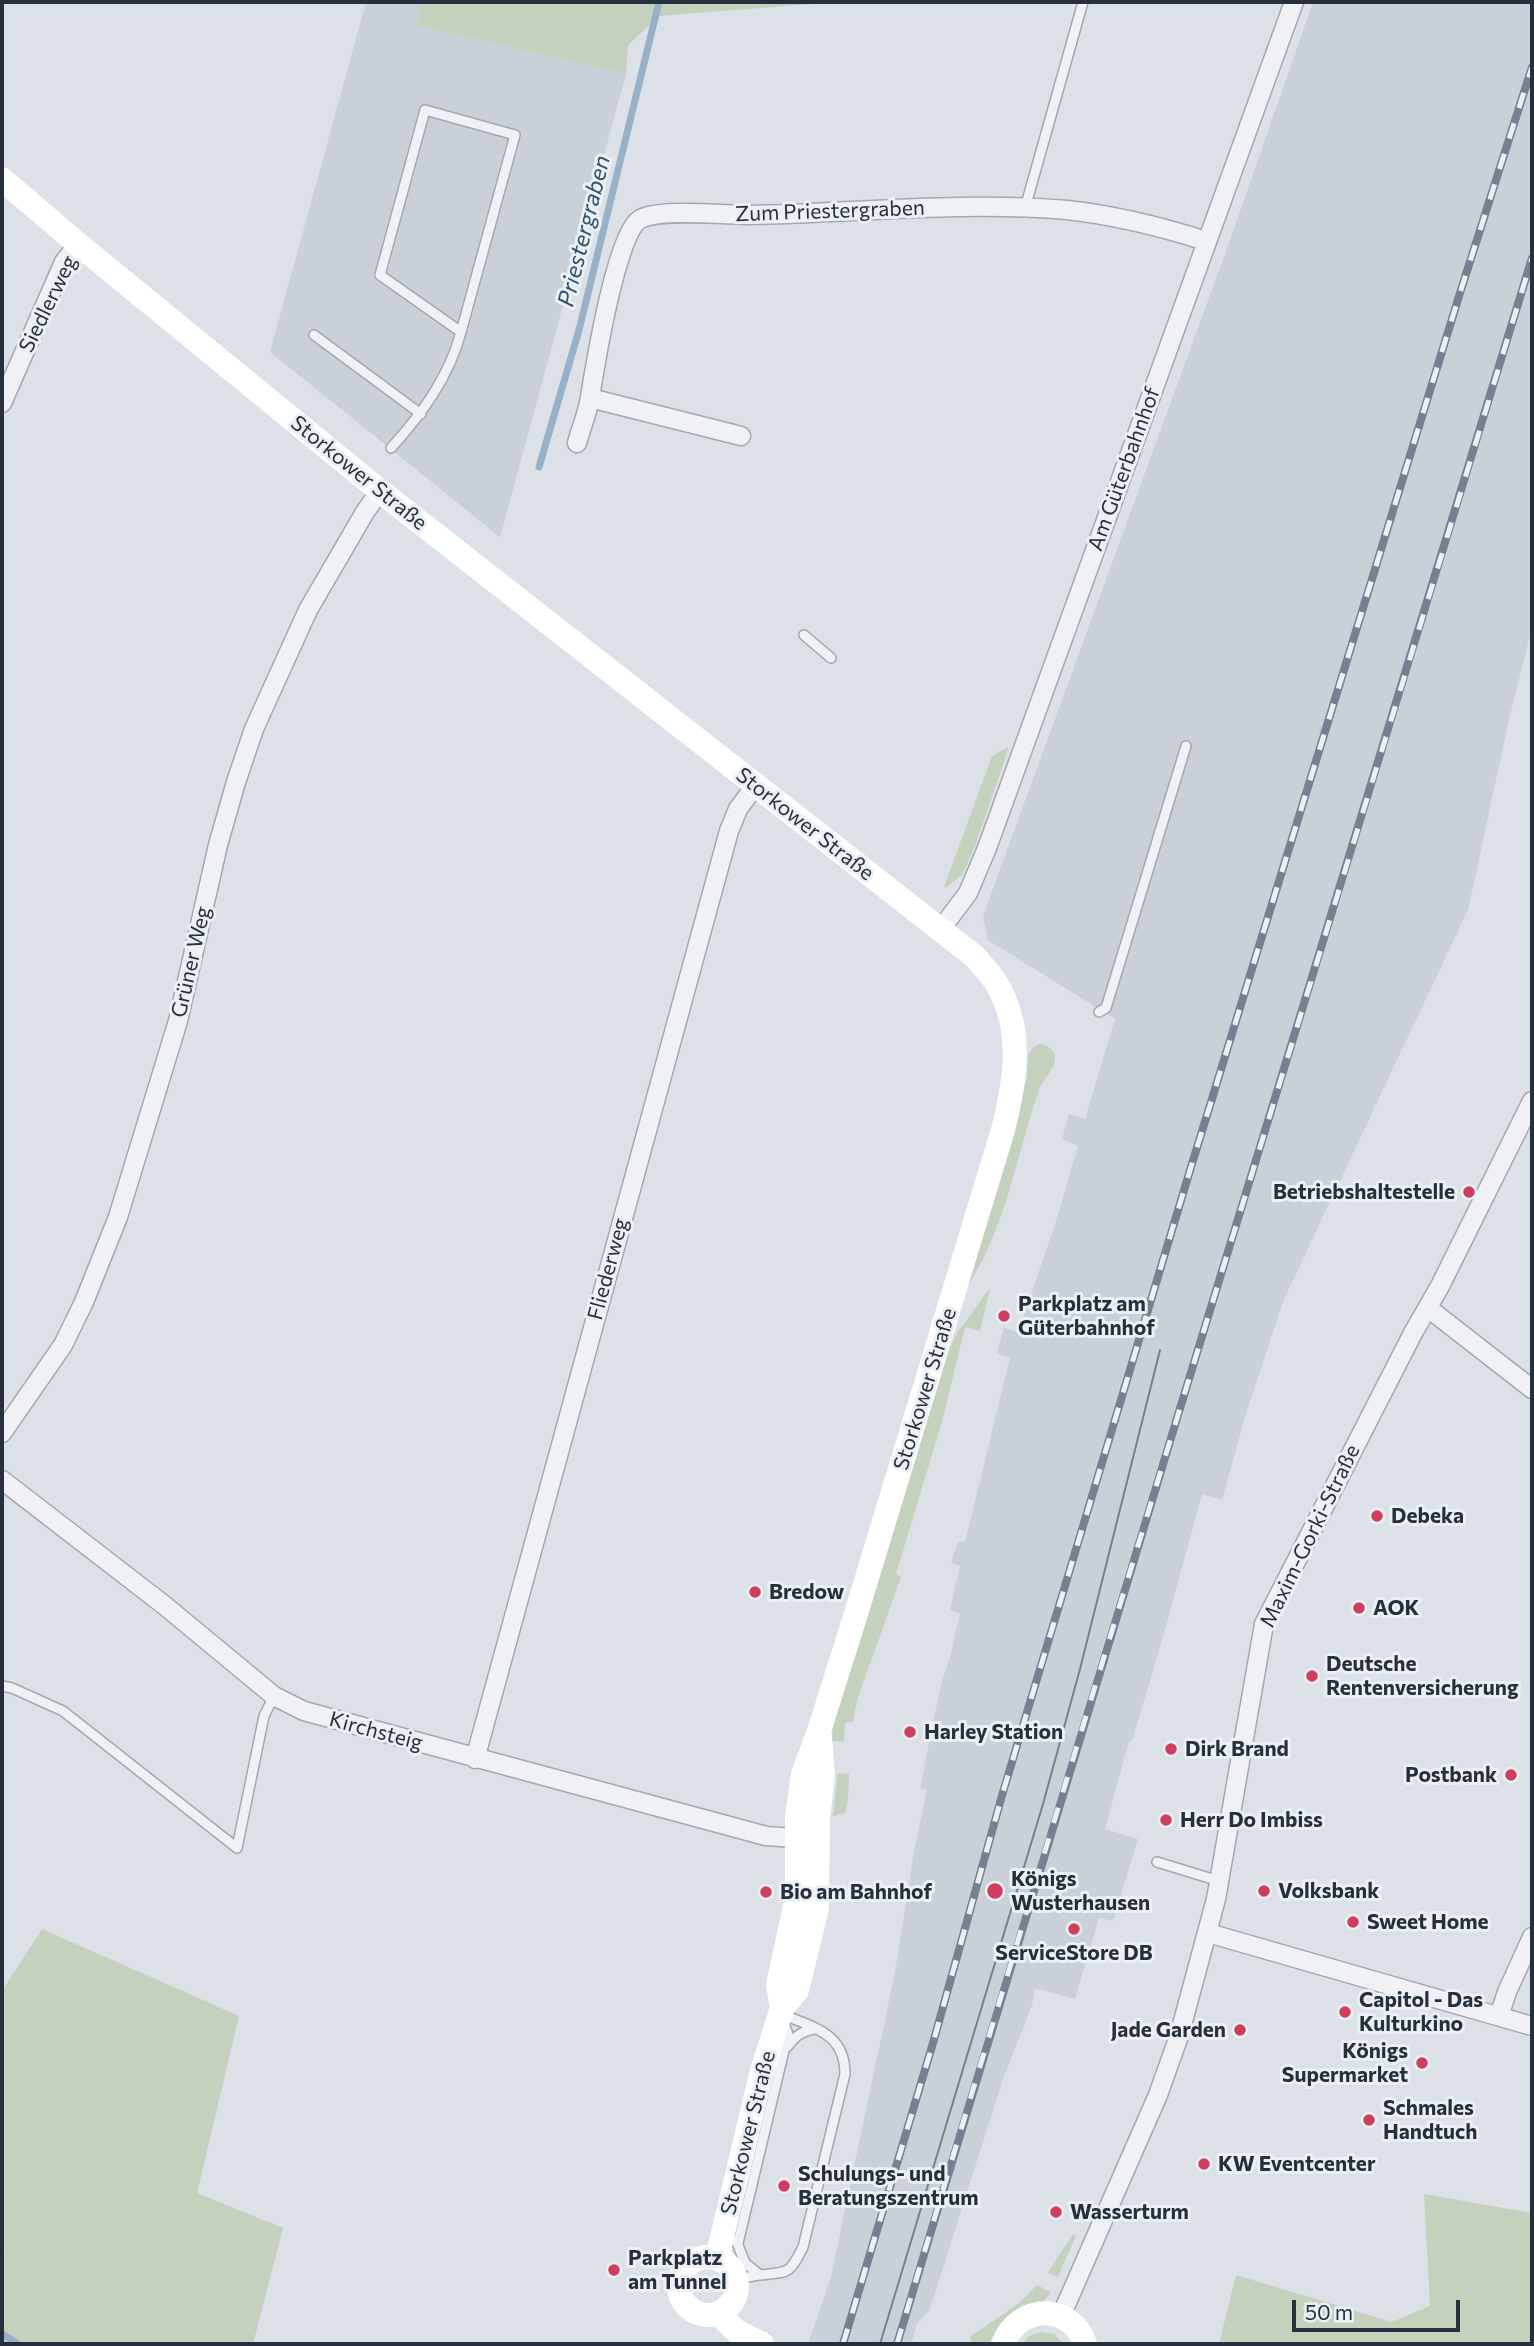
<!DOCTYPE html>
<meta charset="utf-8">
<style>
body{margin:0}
#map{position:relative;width:1534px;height:2346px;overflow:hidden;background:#dce1e7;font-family:Commissioner,sans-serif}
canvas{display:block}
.frame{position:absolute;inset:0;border:4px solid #26303d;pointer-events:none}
.scale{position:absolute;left:1292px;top:2300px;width:168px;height:32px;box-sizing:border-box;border:4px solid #26303d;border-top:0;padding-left:9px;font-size:21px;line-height:24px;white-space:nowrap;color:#26303d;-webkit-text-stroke:5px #ebf0f4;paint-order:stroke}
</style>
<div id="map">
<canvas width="1534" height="2346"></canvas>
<div class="frame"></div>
<div class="scale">50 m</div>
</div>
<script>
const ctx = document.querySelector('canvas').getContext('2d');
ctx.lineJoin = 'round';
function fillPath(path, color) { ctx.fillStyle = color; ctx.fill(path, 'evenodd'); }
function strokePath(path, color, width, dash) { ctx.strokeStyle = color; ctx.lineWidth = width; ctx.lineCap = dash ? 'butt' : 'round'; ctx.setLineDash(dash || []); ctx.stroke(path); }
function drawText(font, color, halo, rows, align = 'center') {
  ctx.font = font + ' Commissioner,sans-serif'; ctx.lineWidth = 6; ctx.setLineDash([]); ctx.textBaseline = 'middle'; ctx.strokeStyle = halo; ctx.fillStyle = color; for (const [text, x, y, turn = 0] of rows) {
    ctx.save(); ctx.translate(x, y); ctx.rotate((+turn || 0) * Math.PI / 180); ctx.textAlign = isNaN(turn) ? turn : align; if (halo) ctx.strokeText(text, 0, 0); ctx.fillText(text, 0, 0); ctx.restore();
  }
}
fillPath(new Path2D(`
 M 366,2 L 423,2 L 417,25 L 626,74 L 500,537 L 270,352 Z
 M 1313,2 L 1532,2 L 1532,628 L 1509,719 L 1468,910 L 1284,1299 L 1245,1417 L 1222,1500 L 1202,1494 L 1163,1637 L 1132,1741 L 1129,1741 L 1105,1829 L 1138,1839 L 1113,1921 L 1099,1918 L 1075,1999 L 1035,1988 L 1032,2005 L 1003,2079 L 930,2309 L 917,2324 L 911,2344 L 808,2344 L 831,2277 L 895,1972 L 914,1852 L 927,1790 L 920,1788 L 941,1684 L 950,1657 L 960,1614 L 950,1610 L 960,1566 L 951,1563 L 958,1541 L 965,1542 L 1010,1358 L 997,1353 L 1004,1328 L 1018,1332 L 1055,1225 L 1078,1146 L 1062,1139 L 1069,1114 L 1085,1119 L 1115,1019 L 988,940 L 983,916 L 1229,243 Z`), '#cad0d8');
fillPath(new Path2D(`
 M 423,2 L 837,2 L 659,16 L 628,45 L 626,74 L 416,25 Z
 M 1009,747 L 975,846 L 962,875 L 947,887 L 944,887 L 992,756 Z
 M 1039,1044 C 1047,1045 1053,1048 1055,1056 C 1056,1069 1043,1078 1039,1090 C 1016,1157 1006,1228 966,1289 L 1012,1136 L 1027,1077 L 1028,1056 L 1032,1048 Z
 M 990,1288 L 980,1331 L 965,1327 L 943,1418 L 896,1574 L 901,1577 L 857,1700 L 853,1722 L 845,1722 L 844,1742 L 832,1741 L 833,1725 L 948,1352 L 957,1333 Z
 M 838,1773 L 849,1774 L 848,1799 L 845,1813 L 833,1816 Z
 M 42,1929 L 239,2016 L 197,2193 L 283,2228 L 253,2344 L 2,2344 L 2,2258 L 6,2252 L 2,2251 L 2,1991 Z
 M 1424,2194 L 1532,2213 L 1532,2344 L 1219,2344 L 1236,2275 L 1392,2322 L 1430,2306 Z
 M 1073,2234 L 1076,2236 L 1058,2277 L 1050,2274 L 1048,2272 Z
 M 1037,2285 L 1051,2292 L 1044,2301 L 1033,2305 L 993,2344 L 972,2344 L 970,2337 L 1019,2303 Z
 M 1041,2332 L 1054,2334 L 1064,2344 L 1022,2344 L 1029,2336 Z`), '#c3d1bd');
strokePath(new Path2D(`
 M 539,467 L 579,330 L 659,2
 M 2,2334 L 18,2344`), '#96b1c8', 7);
const service = new Path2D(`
 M 1025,208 L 1083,2
 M 314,335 L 421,414
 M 391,448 C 422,414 449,377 461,332 L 515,135 L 425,110 L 380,275 L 461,332
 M 804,635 L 831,658
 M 1099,1012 L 1106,1008 L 1186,746
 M 2,1686 L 12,1688 L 63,1711 L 237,1848 L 264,1716 L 274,1696
 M 1157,1862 L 1219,1881
 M 787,2047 C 796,2036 801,2031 815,2029
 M 736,2240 L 745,2263 L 760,2275
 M 738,2243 L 788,2034 L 783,2021
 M 737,2280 C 744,2278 752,2276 759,2275 C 789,2272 789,2275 803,2247 L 845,2074 C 845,2033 814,2028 782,2014`);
const minor = new Path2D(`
 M 590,398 L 741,436
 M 2,403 L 64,262 L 78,244
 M 577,443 C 581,428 588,412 590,397 C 595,366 616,235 639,220 C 656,208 726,215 749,215 C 855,213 961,201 1067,210 C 1113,215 1162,227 1206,241
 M 941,929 L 968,893 L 987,848 L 1294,2
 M 1428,1308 L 1532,1389
 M 2,1433 L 63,1345 L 84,1302 L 118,1217 L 178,1021 L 218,845 L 236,782 L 254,729 L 308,610 L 365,512 L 380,491
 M 2,1480 L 164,1605 L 274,1696 L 304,1711 L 766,1836 L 809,1839
 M 475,1759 L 729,831 L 738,809 L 755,786
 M 1208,1933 L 1532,2026
 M 1499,2016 L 1507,1992 L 1532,1937
 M 1061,2316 L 1158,2095 L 1179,2036 L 1216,1899 L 1264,1624 L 1413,1333 L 1440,1286 L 1532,1101`);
strokePath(service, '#a2a8b1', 12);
strokePath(minor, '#a2a8b1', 21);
strokePath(service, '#eff1f5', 9);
strokePath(minor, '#eff1f5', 18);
strokePath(new Path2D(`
 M 2,179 L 78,244 L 380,491 L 974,956 C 982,965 992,975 998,986 C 1024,1032 1015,1082 1003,1130 L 855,1617 L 819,1731 L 803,1774 L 797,1817 L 797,1897 L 778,1985 L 782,2008
 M679 2286a29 29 0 1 1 58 0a29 29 0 1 1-58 0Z
 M 717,2258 L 762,2071 L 782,2008 L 797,1990 L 817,1908 L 818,1818 L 823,1775 L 820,1738
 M 718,2313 L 736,2331 L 762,2344
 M 1003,2344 C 1018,2304 1071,2302 1085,2344`), '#fff', 24);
strokePath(new Path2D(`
 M 880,2344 L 1043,1804 L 1080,1669 L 1160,1350`), '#758190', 2);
const rail = new Path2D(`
 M 843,2344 L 933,2043 L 1003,1792 L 1191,1167 L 1460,293 L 1532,67
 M 897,2344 C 1104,1647 1321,954 1532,258`);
strokePath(rail, '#758190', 8);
strokePath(rail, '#ebf0f4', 5, [16]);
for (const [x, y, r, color] of [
 [1469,1192,7,"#cf3e5d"],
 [1004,1316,7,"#cf3e5d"],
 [1377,1516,7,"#cf3e5d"],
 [755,1592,7,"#cf3e5d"],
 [1359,1608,7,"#cf3e5d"],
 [1312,1676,7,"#cf3e5d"],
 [910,1732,7,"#cf3e5d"],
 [1171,1749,7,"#cf3e5d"],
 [1511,1775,7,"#cf3e5d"],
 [1166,1820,7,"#cf3e5d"],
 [995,1891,9,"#cf3e5d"],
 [1264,1891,7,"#cf3e5d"],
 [766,1892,7,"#cf3e5d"],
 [1353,1922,7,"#cf3e5d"],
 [1074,1929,7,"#cf3e5d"],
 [1345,2012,7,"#cf3e5d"],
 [1240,2030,7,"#cf3e5d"],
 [1422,2063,7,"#cf3e5d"],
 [1369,2120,7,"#cf3e5d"],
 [1204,2164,7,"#cf3e5d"],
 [784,2186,7,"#cf3e5d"],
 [1056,2212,7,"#cf3e5d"],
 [614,2270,7,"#cf3e5d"]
]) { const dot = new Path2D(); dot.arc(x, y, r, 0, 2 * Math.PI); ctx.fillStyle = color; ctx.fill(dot); strokePath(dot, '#ebf0f4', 2.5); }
drawText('21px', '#26303d', '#ebf0f4', [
 ["Zum Priestergraben",830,211,-2],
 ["Siedlerweg",48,304,-64],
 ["Am Güterbahnhof",1124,469,-70],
 ["Storkower Straße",359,473,39],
 ["Storkower Straße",805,824,38],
 ["Grüner Weg",191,962,-77],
 ["Fliederweg",608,1269,-75],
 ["Storkower Straße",925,1389,-73],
 ["Maxim-Gorki-Straße",1310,1536,-64],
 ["Kirchsteig",376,1731,15],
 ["Storkower Straße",748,2133,-76]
]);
drawText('bold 21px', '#26303d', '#ebf0f4', [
 ["Betriebshaltestelle",1455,1192,"right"],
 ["Parkplatz am",1018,1304],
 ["Güterbahnhof",1018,1328],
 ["Debeka",1391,1516],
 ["Bredow",769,1592],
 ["AOK",1373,1608],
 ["Deutsche",1326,1664],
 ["Rentenversicherung",1326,1688],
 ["Harley Station",924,1732],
 ["Dirk Brand",1185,1749],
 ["Postbank",1497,1775,"right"],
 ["Herr Do Imbiss",1180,1820],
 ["Königs",1011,1879],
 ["Wusterhausen",1011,1903],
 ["Volksbank",1278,1891],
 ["Bio am Bahnhof",780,1892],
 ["Sweet Home",1367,1922],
 ["ServiceStore DB",1074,1953,"center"],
 ["Capitol - Das",1359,2000],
 ["Kulturkino",1359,2024],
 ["Jade Garden",1226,2030,"right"],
 ["Königs",1408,2051,"right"],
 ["Supermarket",1408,2075,"right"],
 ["Schmales",1383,2108],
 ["Handtuch",1383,2132],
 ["KW Eventcenter",1218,2164],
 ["Schulungs- und",798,2174],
 ["Beratungszentrum",798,2198],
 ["Wasserturm",1070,2212],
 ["Parkplatz",628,2258],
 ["am Tunnel",628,2282]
], 'left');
drawText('italic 23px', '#305171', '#ebf0f4', [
 ["Priestergraben",584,231,-76]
]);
</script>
